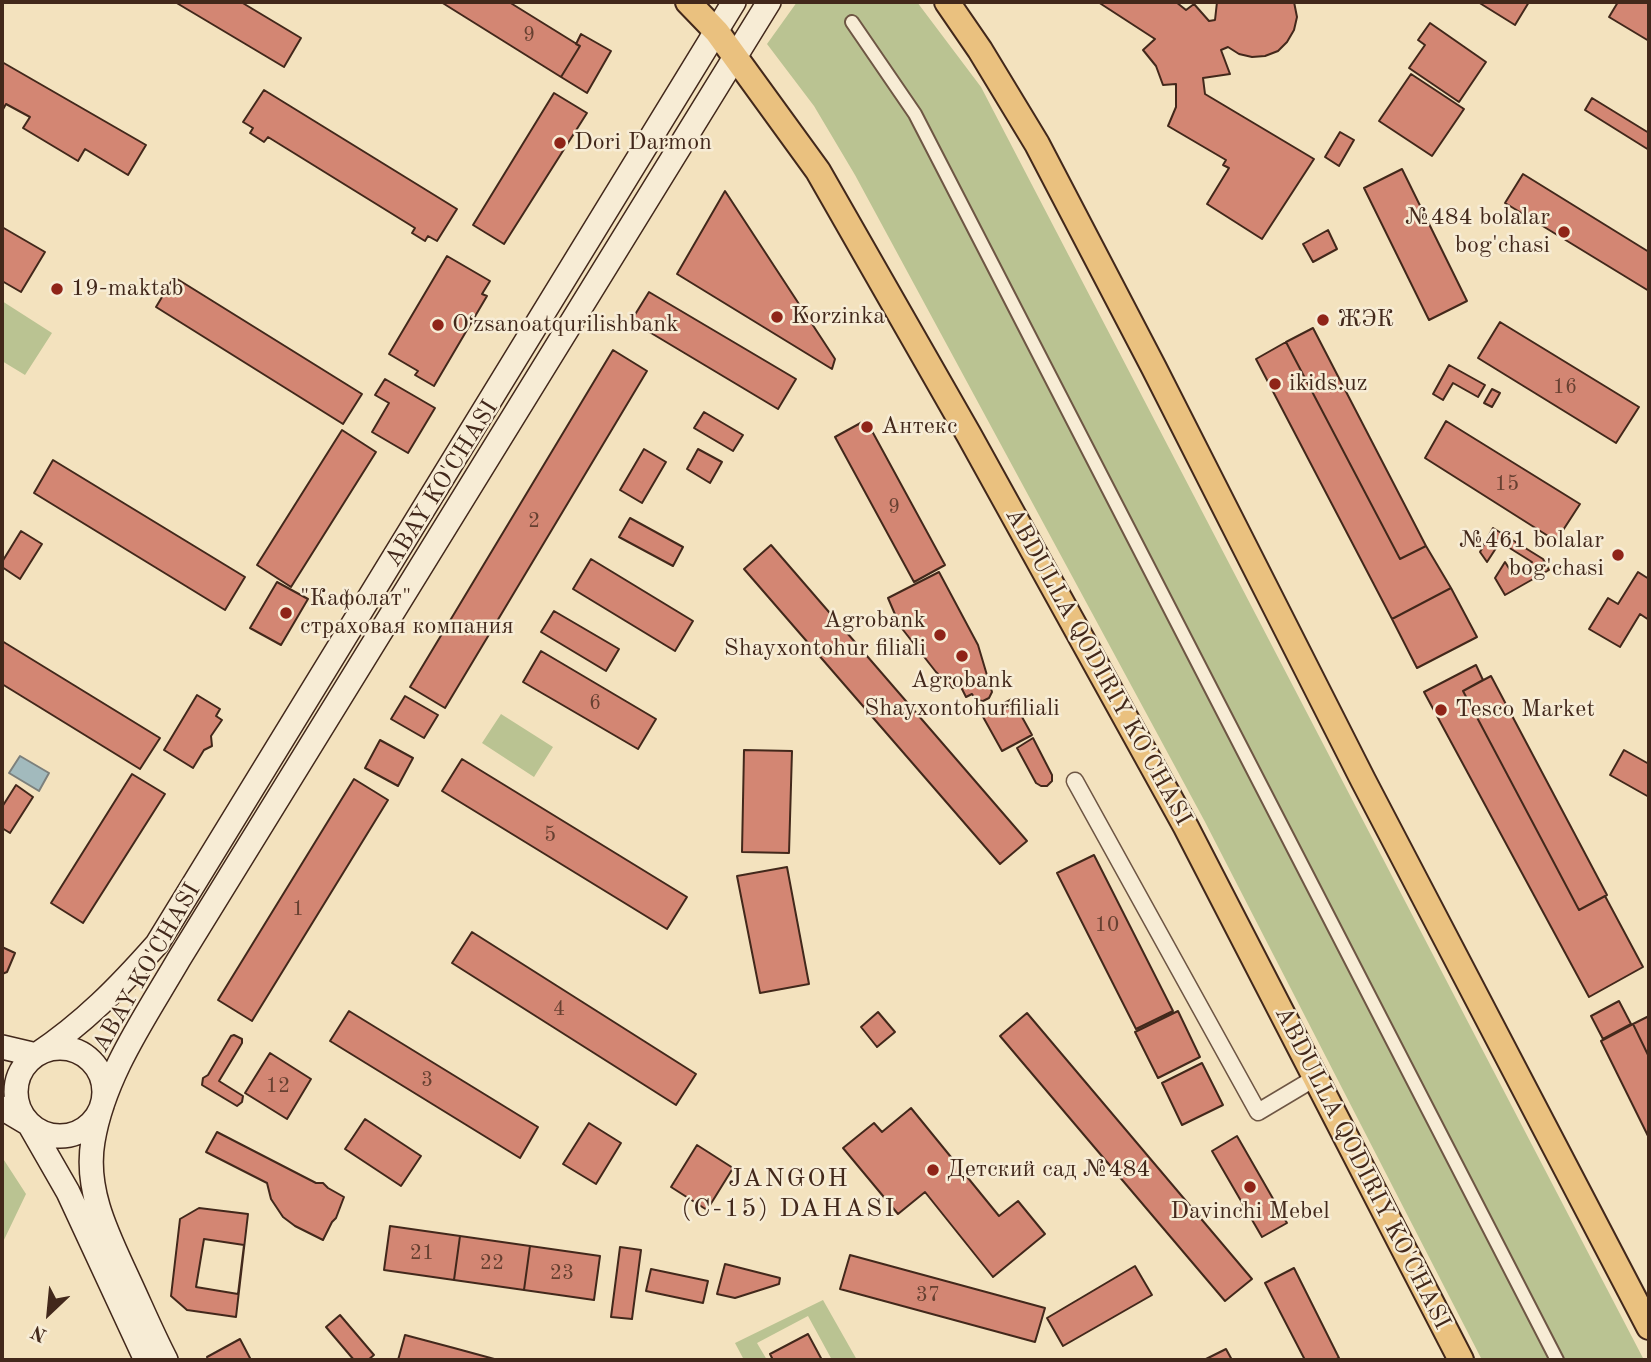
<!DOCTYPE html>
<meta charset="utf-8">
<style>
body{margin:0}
#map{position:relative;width:1651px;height:1362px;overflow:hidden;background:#f3e2be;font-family:"Old Standard TT",serif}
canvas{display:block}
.frame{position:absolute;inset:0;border:4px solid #42281b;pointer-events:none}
.north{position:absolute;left:14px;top:1278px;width:70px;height:70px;-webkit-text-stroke:5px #f7ecd5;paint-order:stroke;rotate:206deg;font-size:19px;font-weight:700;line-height:28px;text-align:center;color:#42281b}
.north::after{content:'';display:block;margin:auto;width:24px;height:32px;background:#42281b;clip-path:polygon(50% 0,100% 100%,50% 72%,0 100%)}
</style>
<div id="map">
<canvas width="1651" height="1362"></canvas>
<div class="frame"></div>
<div class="north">N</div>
</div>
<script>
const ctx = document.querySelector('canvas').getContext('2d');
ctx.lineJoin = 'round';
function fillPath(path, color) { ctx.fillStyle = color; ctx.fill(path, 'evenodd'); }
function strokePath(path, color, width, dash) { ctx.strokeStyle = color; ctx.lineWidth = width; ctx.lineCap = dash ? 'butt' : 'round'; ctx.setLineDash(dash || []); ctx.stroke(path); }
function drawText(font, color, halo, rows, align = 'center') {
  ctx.font = font + ' "Old Standard TT",serif'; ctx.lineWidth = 5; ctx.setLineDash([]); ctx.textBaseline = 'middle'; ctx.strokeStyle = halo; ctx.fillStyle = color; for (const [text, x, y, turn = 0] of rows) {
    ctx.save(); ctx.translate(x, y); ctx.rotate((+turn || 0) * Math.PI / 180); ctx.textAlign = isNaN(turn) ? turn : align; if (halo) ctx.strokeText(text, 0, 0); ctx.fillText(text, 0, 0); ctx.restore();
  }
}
fillPath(new Path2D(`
 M 797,2 L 917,2 L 981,87 L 1644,1360 L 1482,1360 L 1204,820 L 855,175 L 814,106 L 767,44 Z
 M 2,301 L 52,333 L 25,375 L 2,361 Z
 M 501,714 L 553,747 L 534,777 L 482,743 Z
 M 2,1157 L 26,1194 L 2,1244 Z
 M 823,1300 L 857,1360 L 832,1360 L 808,1316 L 757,1343 L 767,1360 L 744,1360 L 735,1343 Z`), '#bac392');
const water = new Path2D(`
 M 20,756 L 49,773 L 39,791 L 9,773 Z`);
fillPath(water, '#a2babd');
strokePath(water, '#7c807c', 2);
const building = new Path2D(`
 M 175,2 L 241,2 L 301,38 L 284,67 Z
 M 441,2 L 509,2 L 580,46 L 561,77 Z
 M 1098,2 L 1176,2 L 1186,10 L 1194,4 L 1209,21 L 1215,20 L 1217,2 L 1294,2 L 1297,17 L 1294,30 L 1287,42 L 1278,51 L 1265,56 L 1252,57 L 1239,54 L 1228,47 L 1221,50 L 1230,74 L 1203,78 L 1205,94 L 1314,159 L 1262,239 L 1207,204 L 1229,168 L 1223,165 L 1226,160 L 1168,126 L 1176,107 L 1176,84 L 1163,85 L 1156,66 L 1143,50 L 1155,39 Z
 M 1478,2 L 1529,2 L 1515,25 Z
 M 1618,2 L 1649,2 L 1649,41 L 1609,17 Z
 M 1430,23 L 1486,62 L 1459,102 L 1409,68 L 1425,45 L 1418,40 Z
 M 581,34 L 611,51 L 587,93 L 561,77 L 580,46 L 576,44 Z
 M 2,62 L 146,145 L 128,175 L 85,149 L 78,161 L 23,128 L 30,117 L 6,104 L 2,111 Z
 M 1411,74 L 1464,109 L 1432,156 L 1379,121 Z
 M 264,90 L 457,209 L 437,241 L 428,236 L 425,241 L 412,233 L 415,228 L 268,137 L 264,142 L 250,133 L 253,128 L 243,122 Z
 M 554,93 L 587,113 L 504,244 L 473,225 Z
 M 1592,98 L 1649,133 L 1649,150 L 1585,110 Z
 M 1340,132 L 1354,140 L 1339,166 L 1325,157 Z
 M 1402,169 L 1467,301 L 1429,320 L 1364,188 Z
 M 1523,174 L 1649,252 L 1649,291 L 1505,203 Z
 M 725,191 L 835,359 L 832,369 L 677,274 Z
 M 2,227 L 45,252 L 21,292 L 2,281 Z
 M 1328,230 L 1337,249 L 1313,262 L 1303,244 Z
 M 447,256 L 490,281 L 482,294 L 487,296 L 434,386 L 415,375 L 418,371 L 389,354 Z
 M 174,277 L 362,394 L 343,424 L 156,307 Z
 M 649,292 L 796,379 L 778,409 L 631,321 Z
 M 1500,322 L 1639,407 L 1616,443 L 1478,358 Z
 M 1313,328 L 1426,546 L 1400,559 L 1286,342 Z
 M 1286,342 L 1400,559 L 1426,546 L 1451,588 L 1392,619 L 1256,359 Z
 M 613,350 L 647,371 L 445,708 L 410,687 Z
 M 1449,365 L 1485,385 L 1478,397 L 1453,383 L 1443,400 L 1433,394 Z
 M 385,379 L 435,408 L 408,453 L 372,432 L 389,403 L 375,395 Z
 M 1492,389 L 1500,393 L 1492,407 L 1484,403 Z
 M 704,412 L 743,435 L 733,451 L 694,428 Z
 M 866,420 L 945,565 L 914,582 L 835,437 Z
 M 1446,421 L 1580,504 L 1556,541 L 1425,458 Z
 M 342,430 L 376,452 L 291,587 L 257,565 Z
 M 644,449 L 666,462 L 642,503 L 620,490 Z
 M 698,449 L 722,462 L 710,483 L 687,469 Z
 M 53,460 L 245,577 L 225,610 L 34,493 Z
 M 630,518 L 683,547 L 673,566 L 619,537 Z
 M 1493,528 L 1543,559 L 1549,570 L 1505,595 L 1495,578 L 1505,562 L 1512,573 L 1532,562 L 1500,542 L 1487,562 L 1480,552 Z
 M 21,531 L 42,544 L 20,579 L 2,567 L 2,562 Z
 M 771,545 L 1027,841 L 1000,864 L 744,569 Z
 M 591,559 L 693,621 L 675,651 L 573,589 Z
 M 939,572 L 978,645 L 992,692 L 989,698 L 983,701 L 976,700 L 972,694 L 966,697 L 960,685 L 953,688 L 936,672 L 900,626 L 888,598 Z
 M 1638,572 L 1649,579 L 1649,620 L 1640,614 L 1620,647 L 1589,629 L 1608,598 L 1618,604 Z
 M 277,582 L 308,599 L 281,645 L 250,628 Z
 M 1451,588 L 1477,637 L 1417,668 L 1392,619 Z
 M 554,611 L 619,649 L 606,671 L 541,632 Z
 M 2,641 L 160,738 L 140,769 L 2,684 Z
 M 541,651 L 656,719 L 638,749 L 523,682 Z
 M 1476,665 L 1483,680 L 1463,691 L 1579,910 L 1605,896 L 1643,967 L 1589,997 L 1424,692 Z
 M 1491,676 L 1607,895 L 1579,910 L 1463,691 Z
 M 197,695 L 220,709 L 216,716 L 222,720 L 211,736 L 212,746 L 204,750 L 193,768 L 164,750 Z
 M 405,696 L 438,715 L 424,738 L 391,719 Z
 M 1012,699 L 1032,735 L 1002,751 L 982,715 Z
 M 1033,738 L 1052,775 L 1052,781 L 1047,786 L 1041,786 L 1036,783 L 1017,748 Z
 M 380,740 L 413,758 L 398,786 L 365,768 Z
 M 744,750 L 792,751 L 789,853 L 742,852 Z
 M 1624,750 L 1649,764 L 1649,797 L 1610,775 Z
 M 462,759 L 687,897 L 667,929 L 442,791 Z
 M 132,774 L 165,794 L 83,923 L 51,903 Z
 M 354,779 L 388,800 L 252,1021 L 218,1000 Z
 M 16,785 L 33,797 L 10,833 L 2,828 L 2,807 Z
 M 1094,855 L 1173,1011 L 1136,1029 L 1057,873 Z
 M 787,867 L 809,984 L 760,993 L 737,876 Z
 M 472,932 L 696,1074 L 676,1105 L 452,963 Z
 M 2,947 L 15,953 L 7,972 L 2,974 Z
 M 1619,1001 L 1631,1024 L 1603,1039 L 1591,1016 Z
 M 349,1011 L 538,1127 L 520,1158 L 330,1041 Z
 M 1178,1011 L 1200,1057 L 1158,1078 L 1135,1032 Z
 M 878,1012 L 895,1032 L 877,1047 L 861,1027 Z
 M 1027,1013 L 1252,1279 L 1225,1301 L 1000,1036 Z
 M 1649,1016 L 1649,1057 L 1633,1024 Z
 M 1633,1024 L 1649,1057 L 1649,1138 L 1601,1041 Z
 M 234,1035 L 242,1039 L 242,1043 L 219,1081 L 243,1096 L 242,1102 L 237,1106 L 202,1085 L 203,1078 L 208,1075 L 231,1036 Z
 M 270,1053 L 311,1079 L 287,1119 L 245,1093 Z
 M 1202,1063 L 1223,1105 L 1182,1125 L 1162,1083 Z
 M 911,1108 L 999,1216 L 1018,1201 L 1045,1234 L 993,1277 L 925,1192 L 898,1214 L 843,1148 L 874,1123 L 882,1132 Z
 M 365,1119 L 421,1156 L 401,1186 L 345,1149 Z
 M 589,1123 L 621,1143 L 596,1184 L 563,1164 Z
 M 217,1132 L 316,1183 L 323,1183 L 328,1188 L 344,1197 L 336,1218 L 332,1222 L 323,1240 L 295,1226 L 283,1217 L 271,1199 L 267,1183 L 206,1152 Z
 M 1237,1136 L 1287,1223 L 1262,1237 L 1212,1151 Z
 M 697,1145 L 733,1168 L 707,1210 L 671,1187 Z
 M 199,1208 L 248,1214 L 236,1317 L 187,1310 L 171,1296 L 180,1219 Z
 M 390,1226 L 460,1236 L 454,1280 L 384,1270 Z
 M 460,1236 L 530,1246 L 524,1290 L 454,1280 Z
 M 204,1239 L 244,1245 L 238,1294 L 196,1287 Z
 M 530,1246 L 600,1256 L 594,1300 L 524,1290 Z
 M 620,1247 L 641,1250 L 632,1319 L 611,1317 Z
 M 850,1255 L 1045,1308 L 1035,1342 L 840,1289 Z
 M 725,1264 L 780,1278 L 779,1284 L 735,1298 L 717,1294 Z
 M 1135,1266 L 1152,1295 L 1063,1346 L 1047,1318 Z
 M 1294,1268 L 1339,1358 L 1334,1360 L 1305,1360 L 1265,1283 Z
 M 651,1269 L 708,1281 L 703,1303 L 646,1291 Z
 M 340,1315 L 374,1355 L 368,1360 L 354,1360 L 326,1327 Z
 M 808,1334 L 822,1360 L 773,1360 L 770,1354 Z
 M 405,1335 L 454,1348 L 498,1360 L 398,1360 Z
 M 240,1339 L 251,1360 L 208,1360 L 207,1357 Z
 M 1226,1349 L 1232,1360 L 1204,1360 Z`);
fillPath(building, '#d38673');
strokePath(building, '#42281b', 2);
const pedestrian = new Path2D(`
 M 852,22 L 915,114 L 1557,1360`);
const minor = new Path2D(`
 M 1075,781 L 1258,1112 L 1315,1078`);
const secondary = new Path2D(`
 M 2,1047 L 36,1055 C 84,1023 119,987 157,944 L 734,2
 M16 1092a44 44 0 1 1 88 0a44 44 0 1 1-88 0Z
 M 2,1108 L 29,1124 L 68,1192 L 146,1360
 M 166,1360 C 153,1335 142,1309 130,1283 C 110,1239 84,1192 93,1141 C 104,1075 146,1016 179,959 L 769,2`);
const primary = new Path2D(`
 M 688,2 L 717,32 L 818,171 L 969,435 L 1186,827 L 1461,1360
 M 947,2 L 980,50 L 1037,144 L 1154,368 L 1363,780 L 1649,1327`);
strokePath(pedestrian, '#6e5644', 16);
strokePath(minor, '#6e5644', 19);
strokePath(secondary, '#42281b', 26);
strokePath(primary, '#42281b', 28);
strokePath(pedestrian, '#f7ecd5', 12);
strokePath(minor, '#f7ecd5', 16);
strokePath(secondary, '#f7ecd5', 23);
strokePath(primary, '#eac17f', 24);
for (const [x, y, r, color] of [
 [560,143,7,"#8f2418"],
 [1564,232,7,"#8f2418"],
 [57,289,7,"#8f2418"],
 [777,317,7,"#8f2418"],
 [1323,320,7,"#8f2418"],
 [438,325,7,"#8f2418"],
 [1275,384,7,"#8f2418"],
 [867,427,7,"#8f2418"],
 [1618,555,7,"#8f2418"],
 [286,613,7,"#8f2418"],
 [940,635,7,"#8f2418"],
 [962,656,7,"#8f2418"],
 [1441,710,7,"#8f2418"],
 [933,1170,7,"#8f2418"],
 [1250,1187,7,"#8f2418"]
]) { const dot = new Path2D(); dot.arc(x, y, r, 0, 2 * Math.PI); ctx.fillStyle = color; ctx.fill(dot); strokePath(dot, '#f7ecd5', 2.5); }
drawText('21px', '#664031', null, [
 ["9",529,35],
 ["16",1565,387],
 ["15",1507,484],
 ["9",894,507],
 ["2",534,521],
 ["6",595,703],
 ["5",550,835],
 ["1",298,909],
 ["10",1107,925],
 ["4",559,1009],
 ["3",427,1080],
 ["12",278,1086],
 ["21",422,1253],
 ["22",492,1263],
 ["23",562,1273],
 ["37",928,1295]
]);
drawText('24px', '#42281b', '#f7ecd5', [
 ["Dori Darmon",574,143],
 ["№484 bolalar",1550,218,"right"],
 ["bog'chasi",1550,246,"right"],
 ["19-maktab",71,289],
 ["Korzinka",791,317],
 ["ЖЭК",1337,320],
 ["Oʻzsanoatqurilishbank",452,325],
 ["ikids.uz",1289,384],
 ["Антекс",881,427],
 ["№461 bolalar",1604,541,"right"],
 ["bog'chasi",1604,569,"right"],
 ["\"Кафолат\"",300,599],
 ["страховая компания",300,627],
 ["Agrobank",926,621,"right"],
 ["Shayxontohur filiali",926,649,"right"],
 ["Agrobank",962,681,"center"],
 ["Shayxontohurfiliali",962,709,"center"],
 ["Tesco Market",1455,710],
 ["Детский сад №484",947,1170],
 ["Davinchi Mebel",1250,1212,"center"]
], 'left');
drawText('24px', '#42281b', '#f7ecd5', [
 ["ABAY KO'CHASI",442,484,-58],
 ["ABDULLA QODIRIY KO'CHASI",1098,667,61],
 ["ABAY KO'CHASI",147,968,-60],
 ["ABDULLA QODIRIY KO'CHASI",1362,1168,63]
]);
ctx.letterSpacing = '2px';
drawText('26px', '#42281b', '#f7ecd5', [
 ["JANGOH",789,1179],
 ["(C-15) DAHASI",789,1209]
]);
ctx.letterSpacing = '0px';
</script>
